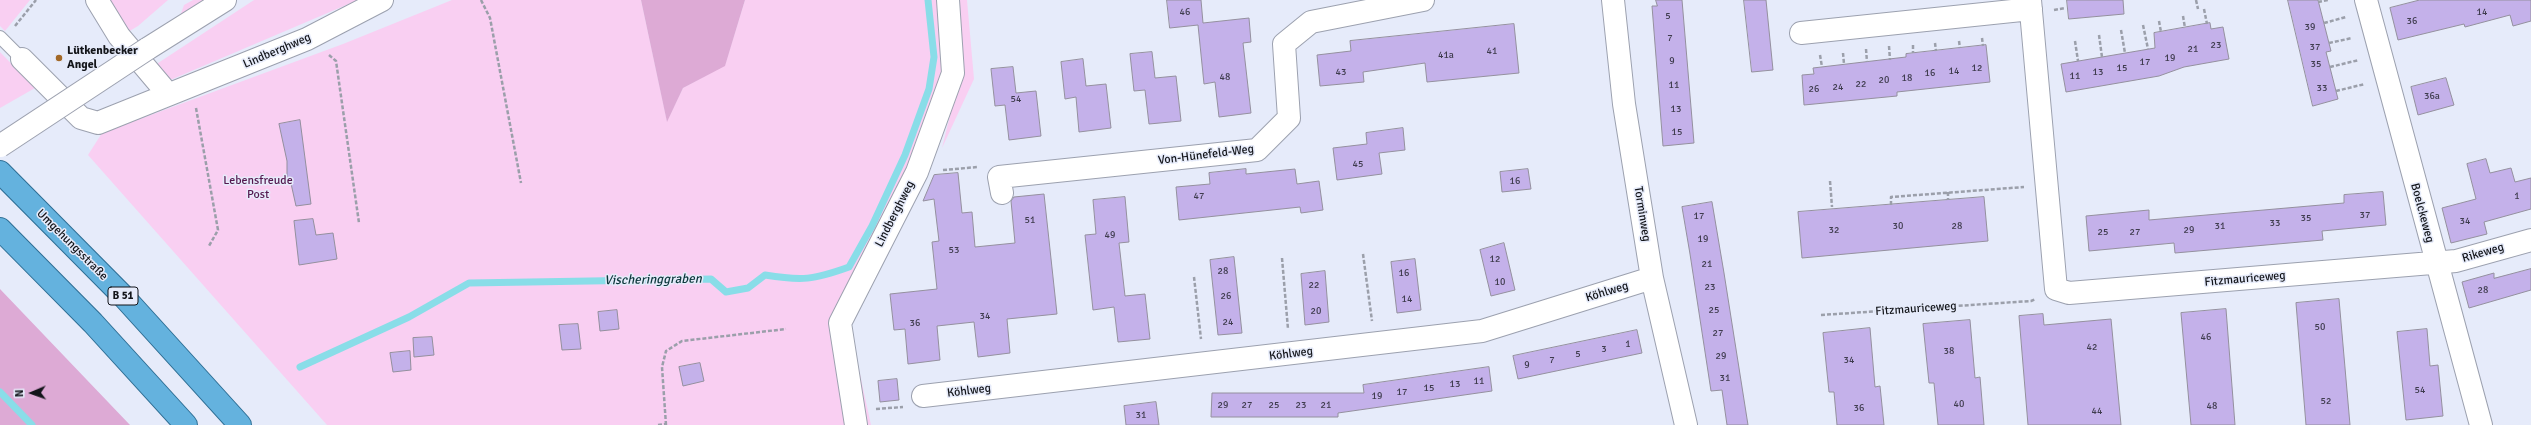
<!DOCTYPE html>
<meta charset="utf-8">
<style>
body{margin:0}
#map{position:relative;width:2531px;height:425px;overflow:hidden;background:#e6ebfa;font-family:Signika,sans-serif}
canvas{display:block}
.north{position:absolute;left:12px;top:373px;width:40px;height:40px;-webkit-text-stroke:3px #e6ebfa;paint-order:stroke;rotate:268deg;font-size:11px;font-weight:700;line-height:16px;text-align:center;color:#13151a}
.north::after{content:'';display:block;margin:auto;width:14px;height:18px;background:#13151a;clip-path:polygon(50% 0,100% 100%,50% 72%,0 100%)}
</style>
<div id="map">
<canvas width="2531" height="425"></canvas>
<div class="north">N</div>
</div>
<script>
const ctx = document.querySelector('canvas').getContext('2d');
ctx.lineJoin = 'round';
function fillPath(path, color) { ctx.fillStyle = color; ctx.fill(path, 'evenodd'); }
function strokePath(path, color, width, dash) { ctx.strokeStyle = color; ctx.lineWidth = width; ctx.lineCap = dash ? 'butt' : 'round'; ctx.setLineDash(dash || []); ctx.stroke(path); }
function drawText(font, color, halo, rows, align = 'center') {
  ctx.font = font + ' Signika,sans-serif'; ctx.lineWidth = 3; ctx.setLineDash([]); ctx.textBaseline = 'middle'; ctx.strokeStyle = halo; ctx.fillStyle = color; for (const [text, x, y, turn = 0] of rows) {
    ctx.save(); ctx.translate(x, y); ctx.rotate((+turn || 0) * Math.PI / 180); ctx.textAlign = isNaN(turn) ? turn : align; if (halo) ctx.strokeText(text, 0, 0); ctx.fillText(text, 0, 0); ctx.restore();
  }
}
fillPath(new Path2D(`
 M 0,0 L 30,0 L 5,31 L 0,26 Z
 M 106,0 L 168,0 L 138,26 L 128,32 Z
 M 193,0 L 210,0 L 180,16 L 184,5 Z
 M 254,0 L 358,0 L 168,81 L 152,67 Z
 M 452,0 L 641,0 L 667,121 L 683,88 L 725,65 L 745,0 L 942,0 L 943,74 L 926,130 L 842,309 L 853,342 L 871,425 L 327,425 L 88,155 L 102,133 L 343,44 Z
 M 955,0 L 967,0 L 974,79 L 942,148 L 959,79 Z
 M 0,52 L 35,88 L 0,108 Z`), '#f9cff2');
fillPath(new Path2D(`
 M 641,0 L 745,0 L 725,66 L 683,88 L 667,122 Z
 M 0,289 L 130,425 L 0,425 Z`), '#ddaad5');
strokePath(new Path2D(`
 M 300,367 L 409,317 L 469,283 L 711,279 L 726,292 L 748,288 L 765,275 C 802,281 813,280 849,267 L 872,226 L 905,155 L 929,89 L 934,57 L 928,0
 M 0,392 L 32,425`), '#89dde8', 7);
const building = new Path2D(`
 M 1167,0 L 1201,0 L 1203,23 L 1249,18 L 1251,42 L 1243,43 L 1251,113 L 1219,117 L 1215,82 L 1204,84 L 1198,25 L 1170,28 Z
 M 1656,0 L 1682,0 L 1694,143 L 1663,146 L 1652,6 L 1657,6 Z
 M 1744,0 L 1766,0 L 1773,70 L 1752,72 Z
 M 2067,0 L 2123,0 L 2124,14 L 2069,19 Z
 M 2288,0 L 2318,0 L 2331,51 L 2326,52 L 2338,99 L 2313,106 Z
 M 2420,0 L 2531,0 L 2531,21 L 2513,26 L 2510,15 L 2465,27 L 2464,24 L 2398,40 L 2390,8 Z
 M 2210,23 L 2211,29 L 2223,27 L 2229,59 L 2184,67 L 2159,76 L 2066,92 L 2061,64 L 2155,48 L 2154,33 Z
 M 1514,24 L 1519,73 L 1427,82 L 1425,63 L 1363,72 L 1364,82 L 1320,86 L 1317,55 L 1351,51 L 1350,41 Z
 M 1986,45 L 1990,82 L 1897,92 L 1897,96 L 1804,105 L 1802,75 L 1814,74 L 1813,68 L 1906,57 L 1906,54 Z
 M 1152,52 L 1155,78 L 1176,76 L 1181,121 L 1149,124 L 1145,90 L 1134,91 L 1130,54 Z
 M 1083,59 L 1086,86 L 1106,84 L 1111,128 L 1079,132 L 1076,97 L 1065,99 L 1061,62 Z
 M 1013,67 L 1016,93 L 1036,91 L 1041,136 L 1009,140 L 1005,105 L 995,106 L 991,69 Z
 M 2446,78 L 2454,105 L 2418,115 L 2411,87 Z
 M 300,120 L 311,204 L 296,206 L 290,179 L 287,180 L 287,161 L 279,124 Z
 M 1403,128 L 1405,150 L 1379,153 L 1382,174 L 1337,180 L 1333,148 L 1367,144 L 1366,133 Z
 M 2486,159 L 2490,173 L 2511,168 L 2515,182 L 2531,178 L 2531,209 L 2484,222 L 2487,234 L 2451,243 L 2442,208 L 2476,199 L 2467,164 Z
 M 1246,169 L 1246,174 L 1295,169 L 1297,184 L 1319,181 L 1323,210 L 1301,213 L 1300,207 L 1179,220 L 1176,187 L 1210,184 L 1209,173 Z
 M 1528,169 L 1531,189 L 1502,192 L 1500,172 Z
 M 958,173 L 962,213 L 972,212 L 975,247 L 1015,243 L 1011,201 L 1014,197 L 1044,194 L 1057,314 L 1007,319 L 1010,353 L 978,357 L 974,322 L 937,326 L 940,360 L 908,364 L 905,329 L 894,330 L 890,294 L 937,289 L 932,242 L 939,241 L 934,199 L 923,201 L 934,175 Z
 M 2383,192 L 2386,225 L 2322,231 L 2323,240 L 2175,253 L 2174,243 L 2089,251 L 2086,216 L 2149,210 L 2149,220 L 2344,203 L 2344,195 Z
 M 1125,197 L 1129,242 L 1119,243 L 1125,296 L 1145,294 L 1150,339 L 1118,342 L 1114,307 L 1093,310 L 1085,235 L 1096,234 L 1093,200 Z
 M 1984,197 L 1988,241 L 1802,258 L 1798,212 Z
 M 1712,202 L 1724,273 L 1748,425 L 1727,425 L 1722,390 L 1711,391 L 1690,254 L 1682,207 Z
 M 313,219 L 316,235 L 333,233 L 337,259 L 299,265 L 294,221 Z
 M 1504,243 L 1515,290 L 1491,296 L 1480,250 Z
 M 1234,257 L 1242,333 L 1218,335 L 1210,260 Z
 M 1415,259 L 1421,310 L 1397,313 L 1391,262 Z
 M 2531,269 L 2531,290 L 2469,308 L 2462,282 L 2494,273 L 2494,278 Z
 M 1325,271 L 1329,322 L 1305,325 L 1301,274 Z
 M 2339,299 L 2350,425 L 2306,425 L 2296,303 Z
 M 2226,309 L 2235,425 L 2191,425 L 2181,313 Z
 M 617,310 L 619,329 L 600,331 L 598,312 Z
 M 2043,314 L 2044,325 L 2111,319 L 2121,425 L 2028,425 L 2019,316 Z
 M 1970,320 L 1975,378 L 1980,377 L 1984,425 L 1938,425 L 1934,383 L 1929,383 L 1923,324 Z
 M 578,324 L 581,349 L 562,350 L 559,325 Z
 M 1870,328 L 1875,387 L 1880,386 L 1884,425 L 1837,425 L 1834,392 L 1829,392 L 1823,333 Z
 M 2427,329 L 2430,366 L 2438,365 L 2443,416 L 2406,420 L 2397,332 Z
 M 1637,330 L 1642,353 L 1518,379 L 1513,356 Z
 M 432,337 L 434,355 L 414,357 L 413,338 Z
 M 410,351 L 411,370 L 393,372 L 390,353 Z
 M 700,363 L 704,381 L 683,386 L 679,367 Z
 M 1489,367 L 1492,391 L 1338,413 L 1338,417 L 1211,417 L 1212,393 L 1364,393 L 1363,385 Z
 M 897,379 L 899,400 L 880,402 L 878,381 Z
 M 1156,402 L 1159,425 L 1126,425 L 1124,406 Z`);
fillPath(building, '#c4b1ea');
strokePath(building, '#94909e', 1);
const service = new Path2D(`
 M 0,37 L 22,59`);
const minor = new Path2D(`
 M 97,0 L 119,36 L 168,94
 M 1613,0 L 1624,104 L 1652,278 L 1686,425
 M 2030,0 L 2056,289 L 2069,293 L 2456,261 L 2531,240
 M 2366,0 L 2481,425
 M 1801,33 L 2031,9
 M 147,49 L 225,0
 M 22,59 L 81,118 L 98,123 L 307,39 L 382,0
 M 1002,193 L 999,177 L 1257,150 L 1289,118 L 1284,44 L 1311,22 L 1423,0
 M 923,396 L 1482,331 L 1652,278
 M 856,425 L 840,323 L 917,172 L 953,73 L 948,0`);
const trunk = new Path2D(`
 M 0,172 L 123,296 L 240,425
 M 0,229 L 93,323 L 186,425`);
strokePath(service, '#9ca1af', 14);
strokePath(minor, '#9ca1af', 24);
strokePath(trunk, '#2e6e94', 24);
strokePath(new Path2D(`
 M 481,0 L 490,18 L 521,183
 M 2196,0 L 2198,9
 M 2318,2 L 2328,0
 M 2204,9 L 2207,24
 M 2054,10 L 2065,8
 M 2183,16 L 2185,28
 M 2159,21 L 2161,32
 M 2324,23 L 2346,17
 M 2143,25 L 2148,49
 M 15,26 L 36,0
 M 2121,30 L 2125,53
 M 2099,35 L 2102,57
 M 1982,38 L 1983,46
 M 1959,41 L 1960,48
 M 2075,41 L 2078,61
 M 1935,43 L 1936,51
 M 2329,43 L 2352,38
 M 1913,45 L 1913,53
 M 1889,46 L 1890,60
 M 1866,49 L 1867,62
 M 1843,53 L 1844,64
 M 329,55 L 336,61 L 359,223
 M 1820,55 L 1822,67
 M 2330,67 L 2359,60
 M 2336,91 L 2365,84
 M 196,108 L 218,230 L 209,246
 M 943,170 L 978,167
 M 1830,181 L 1832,207
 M 1948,192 L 1948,200
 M 1891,205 L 1891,197 L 2024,187
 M 1363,254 L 1372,321
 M 1282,258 L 1288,329
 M 1194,277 L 1201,339
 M 1821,315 L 2031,301 L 2036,299
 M 876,409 L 903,407
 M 658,425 L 666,424
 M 666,425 L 662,367 L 666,351 L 682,341 L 786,329`), '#9b9faa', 2.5, [4, 2]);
strokePath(service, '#fff', 12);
strokePath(minor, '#fff', 22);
strokePath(trunk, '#64b2de', 22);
const minorBridge = new Path2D(`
 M 0,146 L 147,49`);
strokePath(minorBridge, '#9ca1af', 24, []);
strokePath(minorBridge, '#fff', 22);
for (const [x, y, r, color] of [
 [59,58,4,"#a26827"]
]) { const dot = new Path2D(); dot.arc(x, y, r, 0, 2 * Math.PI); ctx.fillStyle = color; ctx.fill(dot); strokePath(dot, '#e6ebfa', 1.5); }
drawText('10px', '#3f3c4e', null, [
 ["46",1185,12],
 ["14",2482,12],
 ["5",1668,16],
 ["36",2412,21],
 ["39",2310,27],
 ["7",1670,38],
 ["23",2216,45],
 ["37",2315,47],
 ["21",2193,49],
 ["41",1492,51],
 ["41a",1446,55],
 ["19",2170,58],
 ["9",1672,61],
 ["17",2145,62],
 ["35",2316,64],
 ["12",1977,68],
 ["15",2122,68],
 ["14",1954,71],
 ["43",1341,72],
 ["13",2098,72],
 ["16",1930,73],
 ["11",2075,76],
 ["48",1225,77],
 ["18",1907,78],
 ["20",1884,80],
 ["22",1861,84],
 ["11",1674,85],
 ["24",1838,87],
 ["33",2322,88],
 ["26",1814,89],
 ["36a",2432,96],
 ["54",1016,99],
 ["13",1676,109],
 ["15",1677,132],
 ["45",1358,164],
 ["16",1515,181],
 ["47",1199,196],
 ["1",2517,196],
 ["37",2365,215],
 ["17",1699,216],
 ["35",2306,218],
 ["51",1030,220],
 ["34",2465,221],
 ["33",2275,223],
 ["30",1898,226],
 ["28",1957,226],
 ["31",2220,226],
 ["32",1834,230],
 ["29",2189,230],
 ["25",2103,232],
 ["27",2135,232],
 ["49",1110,235],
 ["19",1703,239],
 ["53",954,250],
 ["12",1495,259],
 ["21",1707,264],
 ["28",1223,271],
 ["16",1404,273],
 ["10",1500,282],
 ["22",1314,285],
 ["23",1710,287],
 ["28",2483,290],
 ["26",1226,296],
 ["14",1407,299],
 ["25",1714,310],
 ["20",1316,311],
 ["34",985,316],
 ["24",1228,322],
 ["36",915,323],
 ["50",2320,327],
 ["27",1718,333],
 ["46",2206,337],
 ["1",1628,344],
 ["42",2092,347],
 ["3",1604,349],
 ["38",1949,351],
 ["5",1578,354],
 ["29",1721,356],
 ["7",1552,360],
 ["34",1849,360],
 ["9",1527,365],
 ["31",1725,378],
 ["11",1479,381],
 ["13",1455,384],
 ["15",1429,388],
 ["54",2420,390],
 ["17",1402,392],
 ["19",1377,396],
 ["52",2326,401],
 ["40",1959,404],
 ["29",1223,405],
 ["27",1247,405],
 ["25",1274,405],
 ["23",1301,405],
 ["21",1326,405],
 ["48",2212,406],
 ["36",1859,408],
 ["44",2097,411],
 ["31",1141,415]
]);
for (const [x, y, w] of [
 [123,296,30]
]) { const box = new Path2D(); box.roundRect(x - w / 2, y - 9, w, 18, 3); ctx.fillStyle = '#e6ebfa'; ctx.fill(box); strokePath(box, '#13151a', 1); }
drawText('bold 11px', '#13151a', null, [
 ["B 51",123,296]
]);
drawText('bold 12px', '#13151a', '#e6ebfa', [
 ["Lütkenbecker",67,51],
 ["Angel",67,65]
], 'left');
drawText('12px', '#13151a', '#e6ebfa', [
 ["Lindberghweg",277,51,-23],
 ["Von-Hünefeld-Weg",1206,155,-7],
 ["Boelckeweg",2422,213,75],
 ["Lindberghweg",895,214,-63],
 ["Torminweg",1642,214,81],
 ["Umgehungsstraße",72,245,45],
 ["Rikeweg",2483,253,-16],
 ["Fitzmauriceweg",2245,279,-5],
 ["Köhlweg",1607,292,-17],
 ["Fitzmauriceweg",1916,309,-4],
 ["Köhlweg",1291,354,-7],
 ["Köhlweg",969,391,-7]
]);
drawText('12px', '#54184f', '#e6ebfa', [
 ["Lebensfreude",258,181],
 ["Post",258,195]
]);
drawText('italic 13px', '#0d373c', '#e6ebfa', [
 ["Vischeringgraben",653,280,-1]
]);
</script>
